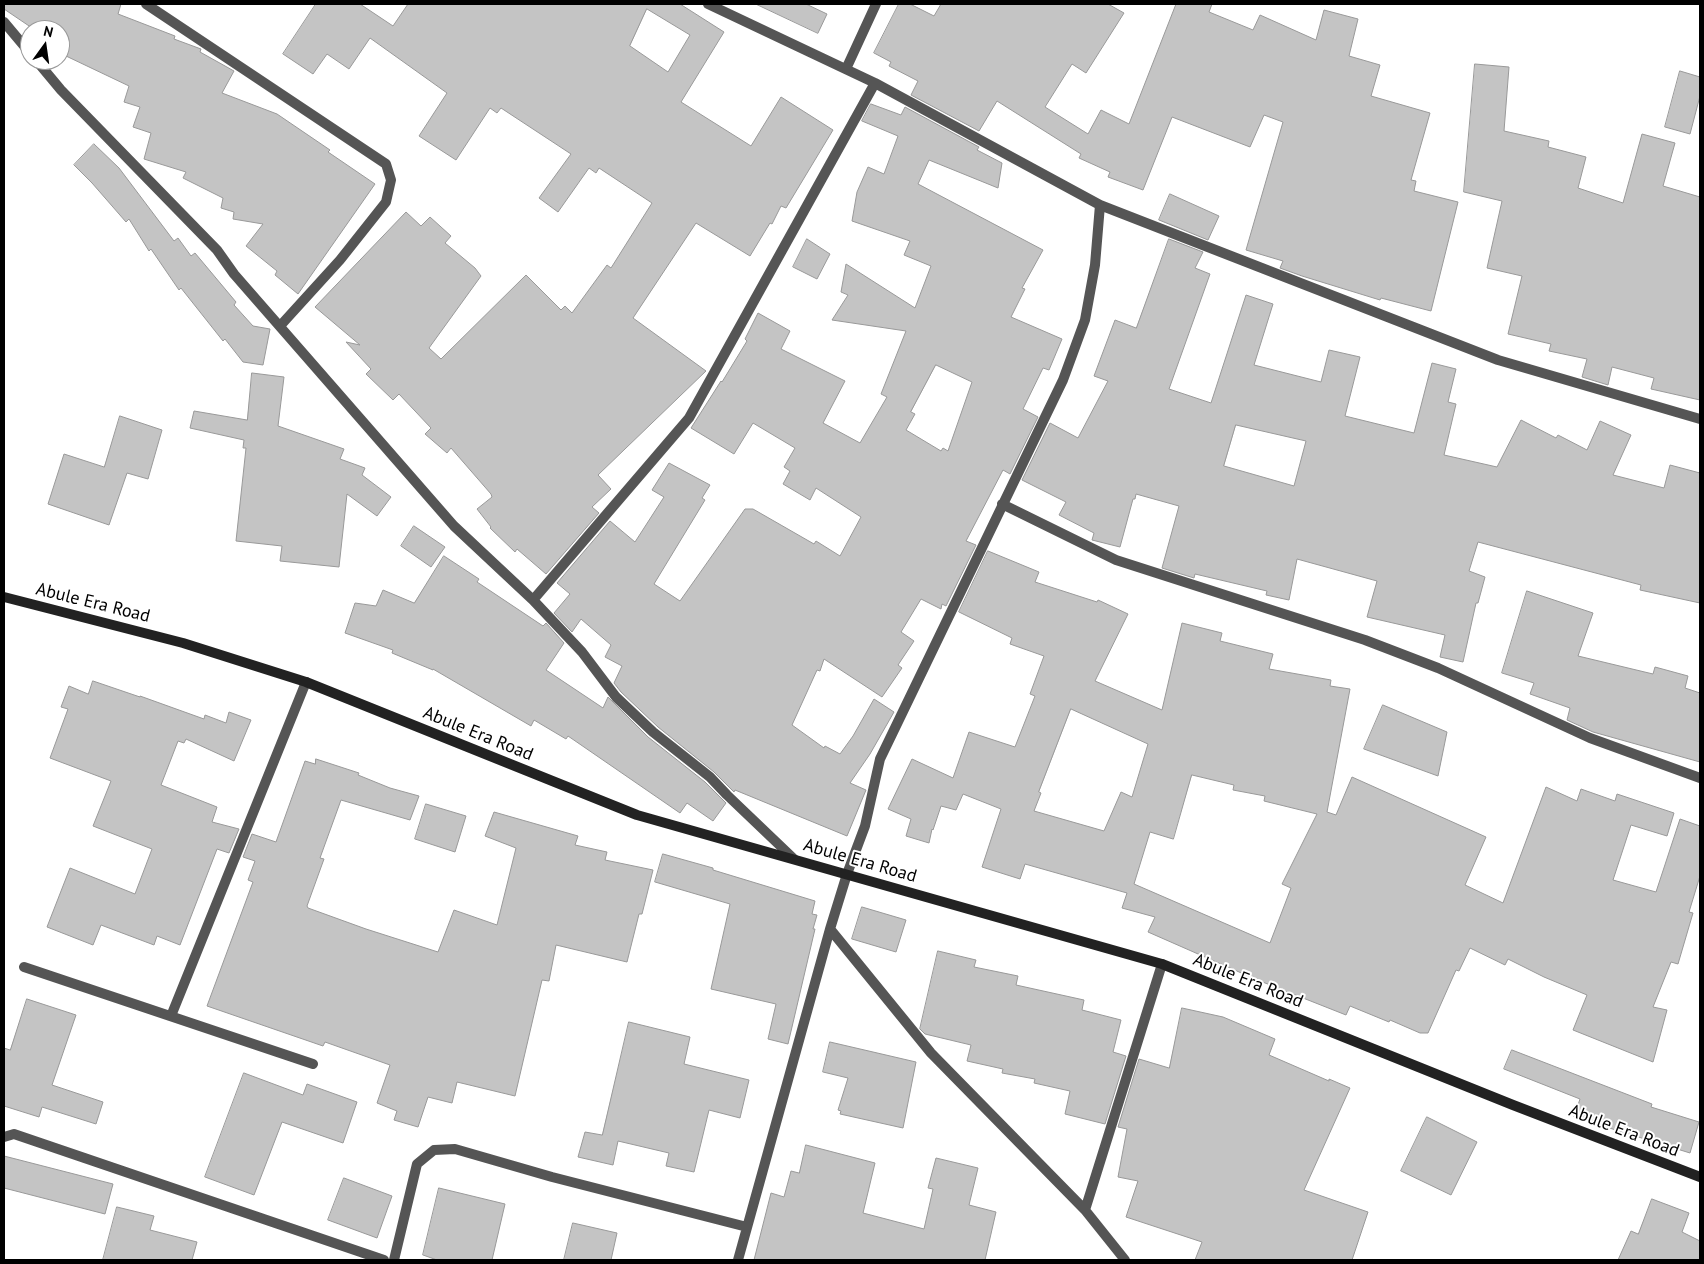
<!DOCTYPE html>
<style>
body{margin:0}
#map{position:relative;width:1704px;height:1264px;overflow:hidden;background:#fff;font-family:"PT Sans",sans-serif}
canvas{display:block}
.frame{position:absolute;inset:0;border:5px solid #000;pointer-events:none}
.north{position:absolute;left:20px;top:20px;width:50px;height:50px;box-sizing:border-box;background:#fff;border:1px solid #999;border-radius:50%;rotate:14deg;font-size:14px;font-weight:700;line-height:20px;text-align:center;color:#000}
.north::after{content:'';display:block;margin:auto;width:18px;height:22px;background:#000;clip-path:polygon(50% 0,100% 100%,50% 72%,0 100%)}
</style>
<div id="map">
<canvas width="1704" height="1264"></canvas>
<div class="frame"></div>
<div class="north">N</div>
</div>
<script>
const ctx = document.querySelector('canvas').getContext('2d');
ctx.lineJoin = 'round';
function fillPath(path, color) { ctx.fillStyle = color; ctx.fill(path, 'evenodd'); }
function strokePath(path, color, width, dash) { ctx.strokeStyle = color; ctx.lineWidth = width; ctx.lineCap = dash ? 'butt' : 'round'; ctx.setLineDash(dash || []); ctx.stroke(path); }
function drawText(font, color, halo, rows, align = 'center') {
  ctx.font = font + ' "PT Sans",sans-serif'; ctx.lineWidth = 4; ctx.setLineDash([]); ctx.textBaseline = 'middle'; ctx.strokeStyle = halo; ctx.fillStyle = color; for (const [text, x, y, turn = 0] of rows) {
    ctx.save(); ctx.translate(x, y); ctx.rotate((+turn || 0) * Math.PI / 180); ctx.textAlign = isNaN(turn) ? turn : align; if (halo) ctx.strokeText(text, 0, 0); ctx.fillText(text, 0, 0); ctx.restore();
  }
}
const building = new Path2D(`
 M 4,4 L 121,4 L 118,14 L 175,36 L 174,39 L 201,49 L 200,52 L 234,71 L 222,93 L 277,114 L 330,150 L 328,152 L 375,184 L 298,294 L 275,275 L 277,271 L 246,246 L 263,224 L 233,219 L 234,212 L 221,208 L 223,198 L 183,178 L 186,172 L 144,159 L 151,133 L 133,127 L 140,107 L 124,102 L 129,86 L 66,56 L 60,51 L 60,30 L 35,30 L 4,9 Z
 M 316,4 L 360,4 L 393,26 L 408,4 L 680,4 L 724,32 L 681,102 L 751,146 L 781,97 L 833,130 L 786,208 L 781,206 L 772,224 L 770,223 L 750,256 L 696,223 L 633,318 L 706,371 L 598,475 L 611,489 L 592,507 L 599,513 L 546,574 L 517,549 L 515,552 L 490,528 L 491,527 L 477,509 L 492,497 L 491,494 L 451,448 L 447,453 L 425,434 L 431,428 L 399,394 L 393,400 L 366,374 L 371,369 L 346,342 L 360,345 L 315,307 L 406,212 L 421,226 L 430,217 L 451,236 L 445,243 L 475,268 L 481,276 L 429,348 L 441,359 L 526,275 L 561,310 L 565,306 L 572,313 L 607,265 L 611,268 L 652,203 L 599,168 L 596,173 L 589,168 L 558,212 L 539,198 L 571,154 L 501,108 L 497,113 L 490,108 L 456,160 L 419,136 L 447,93 L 370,38 L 349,69 L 327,54 L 313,74 L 283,54 ZM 647,9 L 690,35 L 668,72 L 630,46 Z
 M 756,4 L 806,4 L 827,14 L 818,33 Z
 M 899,4 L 910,4 L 934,16 L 941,4 L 1108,4 L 1124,13 L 1086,73 L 1072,64 L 1045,107 L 1088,134 L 1101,110 L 1129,124 L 1176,4 L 1212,4 L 1209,12 L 1253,30 L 1260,15 L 1316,40 L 1324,10 L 1358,19 L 1349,56 L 1380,65 L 1371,96 L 1430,113 L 1411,180 L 1416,181 L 1414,191 L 1458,202 L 1431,311 L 1381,298 L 1380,300 L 1302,276 L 1280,268 L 1283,261 L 1246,250 L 1283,122 L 1264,115 L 1250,147 L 1172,117 L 1143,190 L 1108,177 L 1110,172 L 1079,158 L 1081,154 L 997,101 L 979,131 L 911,95 L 918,81 L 889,66 L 891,62 L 874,53 Z
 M 1475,64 L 1509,67 L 1504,131 L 1549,141 L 1548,147 L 1586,157 L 1578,188 L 1623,203 L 1642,134 L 1675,143 L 1663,186 L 1700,197 L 1700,400 L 1651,389 L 1654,378 L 1612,367 L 1608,385 L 1582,377 L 1587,359 L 1549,351 L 1551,344 L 1508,334 L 1522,276 L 1487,268 L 1502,201 L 1464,192 Z
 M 1680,71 L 1700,77 L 1700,96 L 1690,134 L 1665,127 Z
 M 871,104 L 901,115 L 905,107 L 979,147 L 977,150 L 1002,163 L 998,188 L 929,160 L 918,184 L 1043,250 L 1022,288 L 1025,289 L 1011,317 L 1062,339 L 1049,370 L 1043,368 L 1023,409 L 1038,417 L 1010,474 L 1003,470 L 966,541 L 976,545 L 946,606 L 942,604 L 941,609 L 921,599 L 901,632 L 914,641 L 898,665 L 902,668 L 882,697 L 824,659 L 820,671 L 817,670 L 792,725 L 824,748 L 825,746 L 840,754 L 853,736 L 874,699 L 894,712 L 870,754 L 850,783 L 866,790 L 847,836 L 735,790 L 734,792 L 714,772 L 658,727 L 621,692 L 614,683 L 622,666 L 605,657 L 611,645 L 581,619 L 572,632 L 554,613 L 570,594 L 557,583 L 610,521 L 635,542 L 664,497 L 652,490 L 669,463 L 710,485 L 702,498 L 705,500 L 654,584 L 680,601 L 745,509 L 753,509 L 814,544 L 816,541 L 840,556 L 861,517 L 816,488 L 810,500 L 783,484 L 790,471 L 784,467 L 795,448 L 753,423 L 734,454 L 691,428 L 721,381 L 722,382 L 747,341 L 745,339 L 758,313 L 790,331 L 781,349 L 845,381 L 823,423 L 860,443 L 887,397 L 881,394 L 906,331 L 832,320 L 848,295 L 841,292 L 846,264 L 915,308 L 931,266 L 904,255 L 910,241 L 852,221 L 857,192 L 868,167 L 884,174 L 898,136 L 862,121 ZM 936,365 L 972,382 L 948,451 L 943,448 L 941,451 L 906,430 L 915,414 L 911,412 Z
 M 94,144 L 119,168 L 174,241 L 178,238 L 191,256 L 195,253 L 236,302 L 234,305 L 253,326 L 270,329 L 263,365 L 243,362 L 225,339 L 223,341 L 181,288 L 179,290 L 151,249 L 149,251 L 129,219 L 126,222 L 92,183 L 74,165 Z
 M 1170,194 L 1219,216 L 1208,240 L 1159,220 Z
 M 807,239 L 830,254 L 817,279 L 793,267 Z
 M 1169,239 L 1203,252 L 1195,268 L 1210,274 L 1169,389 L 1211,403 L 1246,295 L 1273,304 L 1254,365 L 1321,382 L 1329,350 L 1360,357 L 1345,416 L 1414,433 L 1432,363 L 1456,369 L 1448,402 L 1456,404 L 1444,455 L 1497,467 L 1521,420 L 1556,438 L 1558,435 L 1587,450 L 1600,421 L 1631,435 L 1613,475 L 1664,488 L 1670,465 L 1700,473 L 1700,603 L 1640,590 L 1641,585 L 1478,542 L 1469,571 L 1485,577 L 1478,603 L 1476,603 L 1463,662 L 1440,657 L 1445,635 L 1367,617 L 1377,581 L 1297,559 L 1289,600 L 1266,595 L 1267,591 L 1195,574 L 1194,578 L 1162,568 L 1179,506 L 1136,494 L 1135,499 L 1133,499 L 1120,547 L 1092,540 L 1094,533 L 1059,515 L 1066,502 L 1022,480 L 1050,423 L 1078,438 L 1108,381 L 1094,376 L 1115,320 L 1136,328 ZM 1236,425 L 1306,441 L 1294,486 L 1224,466 Z
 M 252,373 L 284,377 L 278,426 L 344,449 L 340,459 L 365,468 L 362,475 L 391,497 L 377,516 L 347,494 L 339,567 L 280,561 L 282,546 L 236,541 L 246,448 L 243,448 L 244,440 L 190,428 L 194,411 L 247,420 Z
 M 120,416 L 162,430 L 148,479 L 127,473 L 109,525 L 48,504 L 64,454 L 104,467 Z
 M 414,526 L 445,547 L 431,567 L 401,546 Z
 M 988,551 L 1039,572 L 1035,582 L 1097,602 L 1098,600 L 1128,614 L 1095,681 L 1162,710 L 1182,623 L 1222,633 L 1220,641 L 1273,654 L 1269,669 L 1331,680 L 1330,686 L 1350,689 L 1327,812 L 1336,815 L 1352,777 L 1486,837 L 1465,885 L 1503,903 L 1546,787 L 1577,801 L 1581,789 L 1615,801 L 1617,794 L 1674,813 L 1667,836 L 1631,825 L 1613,880 L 1656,892 L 1680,819 L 1700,826 L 1700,876 L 1689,912 L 1693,913 L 1678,964 L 1671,962 L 1653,1007 L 1667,1010 L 1653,1062 L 1573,1030 L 1587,995 L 1544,977 L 1508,959 L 1505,965 L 1470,948 L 1459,971 L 1456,970 L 1428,1033 L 1420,1033 L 1390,1020 L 1389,1022 L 1350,1006 L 1346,1015 L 1255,979 L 1148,932 L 1155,917 L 1122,908 L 1127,893 L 1025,864 L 1020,879 L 982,867 L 1001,809 L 963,794 L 956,810 L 941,806 L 933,830 L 932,829 L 929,843 L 906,836 L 911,819 L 888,809 L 912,759 L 953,778 L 969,732 L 1015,747 L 1035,696 L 1030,694 L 1044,656 L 1010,644 L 1012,638 L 959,612 ZM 1071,709 L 1148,744 L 1132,797 L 1121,792 L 1104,831 L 1034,811 L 1041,793 L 1039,792 ZM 1192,775 L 1234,785 L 1233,790 L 1265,796 L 1264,801 L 1317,814 L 1282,884 L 1291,888 L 1270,943 L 1134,884 L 1150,832 L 1173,839 Z
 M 444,556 L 479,579 L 477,582 L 543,626 L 546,623 L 564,643 L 546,670 L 603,708 L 608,697 L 648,737 L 705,782 L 726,803 L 713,821 L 687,803 L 680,813 L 568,736 L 566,739 L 534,720 L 531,726 L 433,669 L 433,670 L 392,653 L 393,650 L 345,633 L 355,603 L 376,606 L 383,590 L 414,603 Z
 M 1527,591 L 1593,613 L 1578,656 L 1653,674 L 1655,667 L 1688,676 L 1685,688 L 1700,693 L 1700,762 L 1593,732 L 1567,720 L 1570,708 L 1530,694 L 1534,683 L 1502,673 Z
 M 93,681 L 140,697 L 140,696 L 204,719 L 205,715 L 226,723 L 229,712 L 251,720 L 234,761 L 186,739 L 184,743 L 178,741 L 161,785 L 217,807 L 212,822 L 239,829 L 229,853 L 217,849 L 180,945 L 157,936 L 154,945 L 101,925 L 93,945 L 47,927 L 70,868 L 135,894 L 152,849 L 93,826 L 111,781 L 50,758 L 68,709 L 61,707 L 69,686 L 88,694 Z
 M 1383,705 L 1447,732 L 1438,776 L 1364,749 Z
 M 316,759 L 359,773 L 358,775 L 390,788 L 419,796 L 410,820 L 341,800 L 320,858 L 324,859 L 307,906 L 308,908 L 366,929 L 438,952 L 454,910 L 497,925 L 516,848 L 485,836 L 494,812 L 578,836 L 575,845 L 607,852 L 605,860 L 653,870 L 642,914 L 639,914 L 627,962 L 556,945 L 549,981 L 542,980 L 515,1096 L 457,1082 L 452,1103 L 428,1097 L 418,1127 L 394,1120 L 397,1111 L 377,1103 L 390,1065 L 325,1042 L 323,1046 L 207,1006 L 253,882 L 248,880 L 255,861 L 243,857 L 252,834 L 276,842 L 305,761 L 315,764 Z
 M 426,804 L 466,816 L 455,852 L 415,839 Z
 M 663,854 L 713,868 L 713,870 L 815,901 L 812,914 L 817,915 L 813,929 L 815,929 L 788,1044 L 768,1039 L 776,1004 L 711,989 L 730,904 L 655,882 Z
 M 862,907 L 906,920 L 896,952 L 852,939 Z
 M 938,951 L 976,960 L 974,967 L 1018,976 L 1016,985 L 1084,1000 L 1082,1010 L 1121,1020 L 1113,1052 L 1126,1056 L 1105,1124 L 1065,1114 L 1070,1091 L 1034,1083 L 1035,1079 L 1002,1073 L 1003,1069 L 967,1061 L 971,1045 L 925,1034 L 920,1029 Z
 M 27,999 L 76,1015 L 52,1085 L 103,1102 L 96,1124 L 42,1107 L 39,1117 L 4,1106 L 4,1048 L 10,1050 Z
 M 1182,1008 L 1223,1017 L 1275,1039 L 1269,1055 L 1329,1081 L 1329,1079 L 1350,1088 L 1304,1190 L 1368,1212 L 1352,1260 L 1195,1260 L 1202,1242 L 1126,1217 L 1138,1181 L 1118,1177 L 1127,1129 L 1118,1127 L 1139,1059 L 1169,1068 Z
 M 629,1022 L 690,1037 L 684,1064 L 749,1080 L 740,1118 L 709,1110 L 694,1172 L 666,1166 L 669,1153 L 618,1141 L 613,1165 L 578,1157 L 585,1132 L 602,1135 Z
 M 830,1042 L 916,1062 L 903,1128 L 840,1114 L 841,1111 L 838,1110 L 848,1078 L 823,1072 Z
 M 1512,1050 L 1652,1104 L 1651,1107 L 1699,1122 L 1690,1153 L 1574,1117 L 1580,1099 L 1504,1069 Z
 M 244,1073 L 303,1095 L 307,1084 L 357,1102 L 343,1143 L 282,1122 L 254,1195 L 205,1177 Z
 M 1427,1117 L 1477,1142 L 1451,1195 L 1401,1171 Z
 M 806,1145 L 875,1163 L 863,1213 L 924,1229 L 933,1189 L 928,1188 L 936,1158 L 978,1168 L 969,1205 L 996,1212 L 985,1260 L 754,1260 L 771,1193 L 784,1197 L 791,1171 L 799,1173 Z
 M 4,1156 L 113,1184 L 105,1214 L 4,1188 Z
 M 344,1178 L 392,1196 L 377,1238 L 328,1220 Z
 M 439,1188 L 505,1204 L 492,1260 L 437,1260 L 423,1255 Z
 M 1652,1199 L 1689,1213 L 1682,1232 L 1700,1241 L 1700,1260 L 1618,1260 L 1631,1231 L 1638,1234 Z
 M 117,1207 L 154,1216 L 150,1230 L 197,1242 L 192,1260 L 103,1260 Z
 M 573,1223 L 617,1233 L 611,1260 L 564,1260 Z`);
fillPath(building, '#c4c4c4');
strokePath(building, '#999', 1);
strokePath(new Path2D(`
 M 146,4 L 386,164 L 391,180 L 386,202 L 340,260 L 280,326
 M 708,4 L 875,83 L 1100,205 L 1498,360 L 1700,419
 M 4,22 L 30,53
 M 36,60 L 61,90 L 217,250 L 234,274 L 454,526 L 533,600 L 582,652 L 616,697 L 653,732 L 710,777 L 727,795 L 794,859
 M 846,69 L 876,4
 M 1100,205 L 1095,265 L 1085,320 L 1063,380 L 880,759 L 865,826 L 847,874 L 830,929 L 931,1053 L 1085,1210 L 1125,1260
 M 1002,504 L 1116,560 L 1365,640 L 1438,668 L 1590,738 L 1700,778
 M 533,600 L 689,418 L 875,83
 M 24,967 L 313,1064
 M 171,1016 L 306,682
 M 4,1137 L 14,1134 L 384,1260
 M 1085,1210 L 1162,964
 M 394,1260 L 417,1164 L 434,1150 L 455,1149 L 552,1177 L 747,1227
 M 738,1260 L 830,929`), '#555', 10);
strokePath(new Path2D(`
 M 4,597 L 183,643 L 306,682 L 637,815 L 1162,964 L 1513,1105 L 1700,1177`), '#222', 10);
drawText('18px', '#000', '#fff', [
 ["Abule Era Road",93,603,14],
 ["Abule Era Road",478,734,22],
 ["Abule Era Road",860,861,16],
 ["Abule Era Road",1248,981,22],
 ["Abule Era Road",1624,1131,21]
]);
</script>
